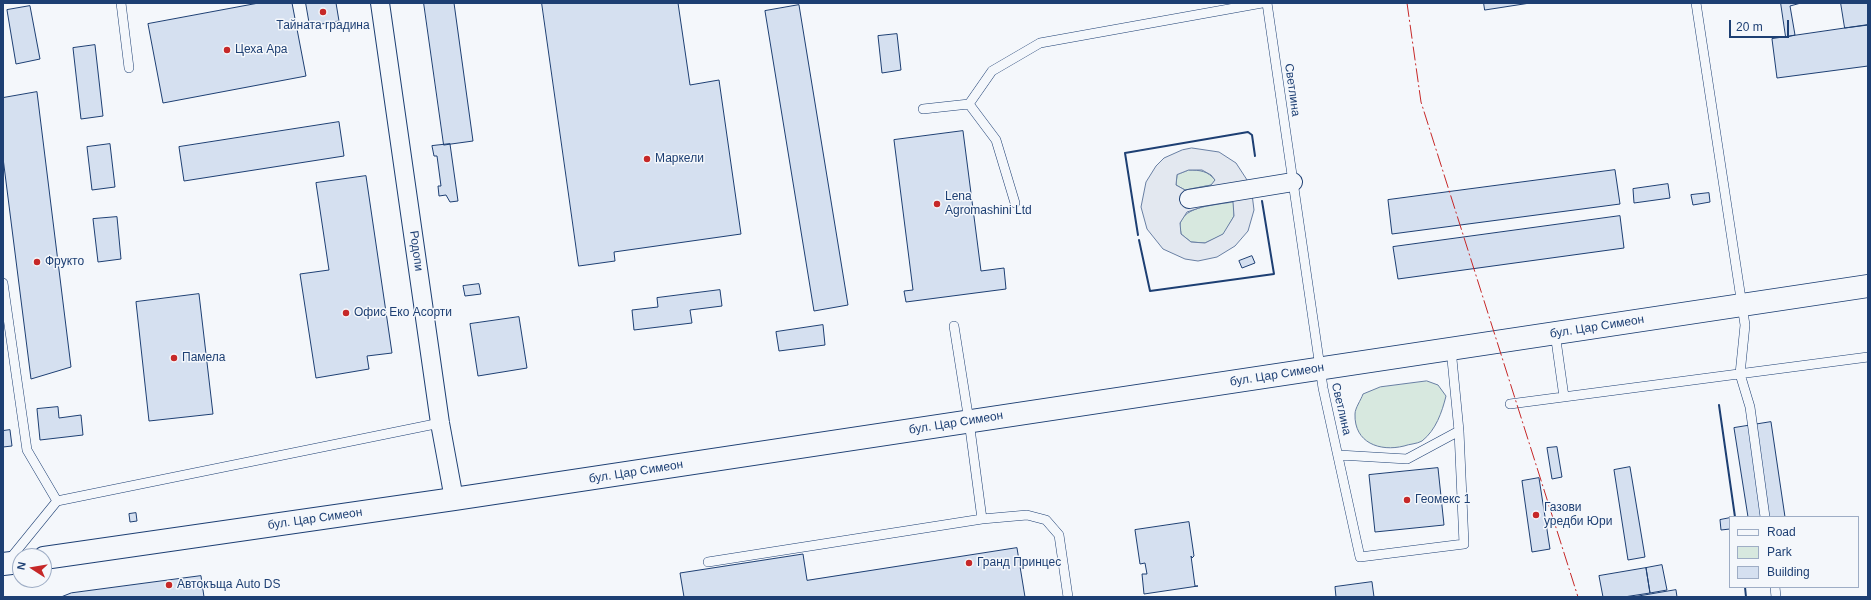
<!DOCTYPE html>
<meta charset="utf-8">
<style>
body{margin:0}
#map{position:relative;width:1871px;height:600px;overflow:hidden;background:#f4f7fb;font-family:Arial,sans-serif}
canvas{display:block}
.frame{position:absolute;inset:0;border:4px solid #1d3f73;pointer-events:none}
.legend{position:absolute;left:1729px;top:516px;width:130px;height:72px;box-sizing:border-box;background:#f4f7fb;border:1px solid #9eadc5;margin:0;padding:5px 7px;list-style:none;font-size:12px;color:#1d3f73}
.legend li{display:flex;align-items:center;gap:8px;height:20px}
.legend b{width:20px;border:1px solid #9eadc5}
.north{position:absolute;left:12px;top:548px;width:40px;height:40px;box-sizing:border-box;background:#f4f7fb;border:1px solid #9eadc5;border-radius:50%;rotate:282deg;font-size:11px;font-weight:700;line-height:16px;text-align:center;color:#1d3f73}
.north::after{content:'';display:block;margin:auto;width:14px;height:18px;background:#c62828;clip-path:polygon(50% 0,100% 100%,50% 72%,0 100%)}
.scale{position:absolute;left:1729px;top:20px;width:60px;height:18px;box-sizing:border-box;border:2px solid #1d3f73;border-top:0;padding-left:5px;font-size:12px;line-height:14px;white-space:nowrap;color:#1d3f73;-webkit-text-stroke:3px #f4f7fb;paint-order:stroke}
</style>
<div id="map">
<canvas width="1871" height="600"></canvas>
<div class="frame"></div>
<ul class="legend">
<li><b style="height:5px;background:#f4f7fb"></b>Road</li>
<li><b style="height:11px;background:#d7e8df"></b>Park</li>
<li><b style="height:11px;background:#d5e0f0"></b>Building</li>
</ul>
<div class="north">N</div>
<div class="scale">20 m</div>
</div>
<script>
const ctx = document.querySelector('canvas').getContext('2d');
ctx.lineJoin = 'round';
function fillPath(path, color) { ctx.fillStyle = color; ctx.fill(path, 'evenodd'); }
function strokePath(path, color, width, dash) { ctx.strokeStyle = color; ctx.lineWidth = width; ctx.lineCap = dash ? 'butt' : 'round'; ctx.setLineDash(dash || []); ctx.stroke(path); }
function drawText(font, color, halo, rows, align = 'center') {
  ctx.font = font + ' Arial,sans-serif'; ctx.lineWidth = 3; ctx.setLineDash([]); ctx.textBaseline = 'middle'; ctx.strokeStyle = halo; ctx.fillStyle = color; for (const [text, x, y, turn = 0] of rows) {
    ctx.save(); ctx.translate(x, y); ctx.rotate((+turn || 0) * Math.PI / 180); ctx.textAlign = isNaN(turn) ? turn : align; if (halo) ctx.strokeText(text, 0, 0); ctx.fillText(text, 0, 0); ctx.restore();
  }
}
const green = new Path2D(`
 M 1189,170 C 1200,170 1208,171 1215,180 L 1212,185 L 1185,190 L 1176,185 L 1177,175 Z
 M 1234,202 L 1234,216 L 1224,234 L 1205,243 L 1191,242 L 1181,234 C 1181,231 1179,227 1180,224 C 1183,206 1219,204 1234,202 Z
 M 1427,381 L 1438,385 L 1446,396 C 1442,412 1436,430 1422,441 C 1417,444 1409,444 1404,446 C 1380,452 1354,443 1355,414 C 1355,408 1361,400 1363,394 L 1380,387 Z`);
fillPath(green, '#d7e8df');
strokePath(green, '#687fa3', 1);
const parking = new Path2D(`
 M 1192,148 L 1219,152 L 1236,163 L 1251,186 L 1254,210 L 1248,231 L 1235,246 L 1217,257 L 1198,261 L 1185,259 L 1163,249 L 1147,229 L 1141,207 L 1146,182 L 1156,166 L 1164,158 L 1182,150 ZM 1189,170 L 1202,170 L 1211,175 L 1215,180 L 1211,185 L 1185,190 L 1176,185 L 1177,175 ZM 1233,202 L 1234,216 L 1223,234 L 1205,243 L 1191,242 L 1181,234 L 1180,223 L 1187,212 L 1202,207 Z`);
fillPath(parking, '#e3e8f0');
strokePath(parking, '#687fa3', 1);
const building = new Path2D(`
 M 259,3 L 292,3 L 306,76 L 163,103 L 148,24 Z
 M 306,3 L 336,3 L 339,21 L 310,26 Z
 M 424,3 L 454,3 L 473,141 L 444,145 Z
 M 542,3 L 678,3 L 690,85 L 719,80 L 741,234 L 614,252 L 615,261 L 579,266 Z
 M 1484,3 L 1530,3 L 1485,10 Z
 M 1781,3 L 1801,3 L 1790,6 L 1795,35 L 1786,37 Z
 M 1841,3 L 1868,3 L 1868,25 L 1845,28 Z
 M 799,5 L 848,305 L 814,311 L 765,11 Z
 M 30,6 L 40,59 L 16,64 L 7,10 Z
 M 1868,25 L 1868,66 L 1777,78 L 1772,39 Z
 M 897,34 L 901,70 L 882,73 L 878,36 Z
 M 95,45 L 103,116 L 81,119 L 73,48 Z
 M 37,92 L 71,367 L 31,379 L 3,158 L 3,98 Z
 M 339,122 L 344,156 L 184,181 L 179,147 Z
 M 963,131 L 981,271 L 1004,268 L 1006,289 L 906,302 L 904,291 L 913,290 L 894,140 Z
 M 110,144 L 115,187 L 92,190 L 87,147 Z
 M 450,144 L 458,201 L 450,202 L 446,195 L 439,196 L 438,186 L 441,186 L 437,156 L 434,156 L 432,146 Z
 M 1615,170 L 1620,204 L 1392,234 L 1388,200 Z
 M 366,176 L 392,353 L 367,356 L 369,369 L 316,378 L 300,274 L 329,270 L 316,183 Z
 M 1668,184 L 1670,198 L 1634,203 L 1633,189 Z
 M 1709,193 L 1710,202 L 1693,205 L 1691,195 Z
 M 1620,216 L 1624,248 L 1398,279 L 1393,247 Z
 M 117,217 L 121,259 L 98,262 L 93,219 Z
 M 1252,256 L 1255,263 L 1242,268 L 1239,261 Z
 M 479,284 L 481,294 L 465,296 L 463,286 Z
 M 720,290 L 722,306 L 690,310 L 692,323 L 634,330 L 632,310 L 658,307 L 657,298 Z
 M 199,294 L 213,414 L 149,421 L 136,302 Z
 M 519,317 L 527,368 L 478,376 L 470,324 Z
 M 823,325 L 825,345 L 779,351 L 776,332 Z
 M 58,407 L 59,418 L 81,415 L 83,435 L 40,440 L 37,409 Z
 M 1771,422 L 1785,517 L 1748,517 L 1734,428 Z
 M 10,430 L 12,446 L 3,447 L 3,431 Z
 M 1557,447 L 1562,477 L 1552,479 L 1547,448 Z
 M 1630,467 L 1645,557 L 1628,560 L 1614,470 Z
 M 1438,468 L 1444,525 L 1375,532 L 1369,475 Z
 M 1539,478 L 1550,549 L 1532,552 L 1522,481 Z
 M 136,513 L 137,521 L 130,522 L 129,514 Z
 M 1730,518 L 1730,529 L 1721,530 L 1720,520 Z
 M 1189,522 L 1194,556 L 1192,558 L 1191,556 L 1195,586 L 1198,586 L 1144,594 L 1142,574 L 1147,574 L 1145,563 L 1140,564 L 1135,530 Z
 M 1017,548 L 1025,597 L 684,597 L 680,573 L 803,554 L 807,580 Z
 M 1662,565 L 1667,590 L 1650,593 L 1646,568 Z
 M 1646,568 L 1650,593 L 1624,597 L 1603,597 L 1599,576 Z
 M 201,576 L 204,597 L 61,597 L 71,593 Z
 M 1372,582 L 1374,597 L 1336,597 L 1335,587 Z
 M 1676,590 L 1677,597 L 1633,597 Z`);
fillPath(building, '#d5e0f0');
strokePath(building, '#1d3f73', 1);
const lane = new Path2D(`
 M 121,3 L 129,68
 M 1267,3 L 1323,388 L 1360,557 L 1464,544 L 1459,431
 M 1696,3 L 1745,325 L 1740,374 L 1750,407 L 1765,517
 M 969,104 L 996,140 L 1015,203
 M 923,109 L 969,104 L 992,71 L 1040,43 L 1262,3
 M 3,283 L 27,450 L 57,501
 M 954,326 L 969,421 L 982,519
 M 1555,333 L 1564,397
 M 1510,404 L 1868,357
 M 1339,455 L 1407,459 L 1459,431 L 1451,349
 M 9,560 L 57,501 L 440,423
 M 708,562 L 982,519 L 1027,515 L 1046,520 L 1059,535 L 1068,597
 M 1775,587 L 1776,597`);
const street = new Path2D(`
 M 380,3 L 440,423 L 454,499
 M 1189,199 L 1293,182`);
const secondary = new Path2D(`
 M 44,558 L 454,499 L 1868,286
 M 3,564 L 20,562`);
strokePath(lane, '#1d3f73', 10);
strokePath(street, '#1d3f73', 20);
strokePath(secondary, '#1d3f73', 24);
strokePath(lane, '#f4f7fb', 9);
strokePath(street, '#f4f7fb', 18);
strokePath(secondary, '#f4f7fb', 22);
strokePath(new Path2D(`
 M 1138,235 L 1125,153 L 1248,132 L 1252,135 L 1255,156
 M 1139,240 L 1150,291 L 1274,274 L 1262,201
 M 1719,405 L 1735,517
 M 1745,587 L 1746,597`), '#1d3f73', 2);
strokePath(new Path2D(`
 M 1407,3 L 1421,102 L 1578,597`), '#c62828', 1, [14, 3, 2, 3]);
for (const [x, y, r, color] of [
 [323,12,4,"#c62828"],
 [227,50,4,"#c62828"],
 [647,159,4,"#c62828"],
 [937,204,4,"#c62828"],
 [37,262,4,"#c62828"],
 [346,313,4,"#c62828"],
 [174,358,4,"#c62828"],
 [1407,500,4,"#c62828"],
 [1536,515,4,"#c62828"],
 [969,563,4,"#c62828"],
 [169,585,4,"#c62828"]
]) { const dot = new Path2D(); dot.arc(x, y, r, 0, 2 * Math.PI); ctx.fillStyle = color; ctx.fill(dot); strokePath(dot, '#f4f7fb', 1.5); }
drawText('12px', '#1d3f73', '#f4f7fb', [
 ["Тайната градина",323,26,"center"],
 ["Цеха Ара",235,50],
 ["Маркели",655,159],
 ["Lena",945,197],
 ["Agromashini Ltd",945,211],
 ["Фрукто",45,262],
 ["Офис Еко Асорти",354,313],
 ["Памела",182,358],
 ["Геомекс 1",1415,500],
 ["Газови",1544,508],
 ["уредби Юри",1544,522],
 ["Гранд Принцес",977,563],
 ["Автокъща Auto DS",177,585]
], 'left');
drawText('12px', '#1d3f73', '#f4f7fb', [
 ["Светлина",1292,90,82],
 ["Родопи",416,251,82],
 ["бул. Цар Симеон",1597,327,-9],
 ["бул. Цар Симеон",1277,375,-9],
 ["Светлина",1341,409,77],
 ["бул. Цар Симеон",956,423,-9],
 ["бул. Цар Симеон",636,472,-9],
 ["бул. Цар Симеон",315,519,-8]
]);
</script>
